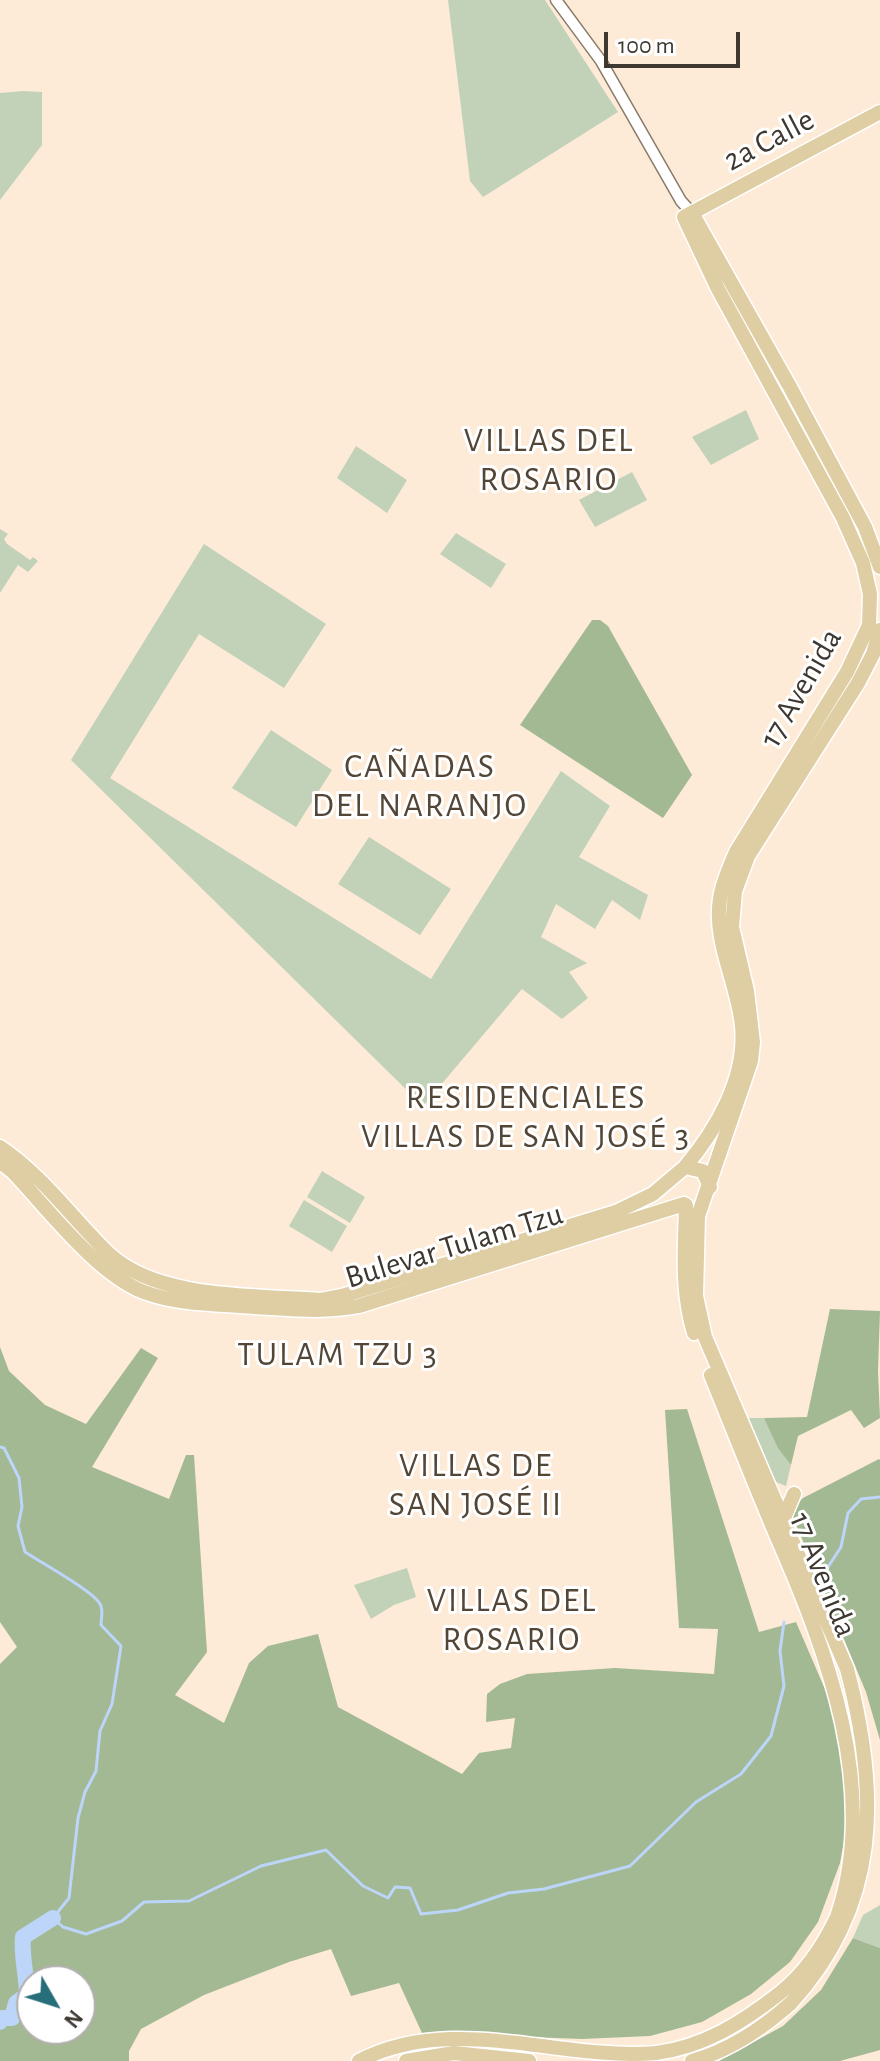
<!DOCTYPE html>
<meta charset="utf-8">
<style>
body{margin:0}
#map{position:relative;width:880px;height:2061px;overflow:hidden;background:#fdebd8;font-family:"Alegreya Sans",sans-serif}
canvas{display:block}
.north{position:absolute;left:16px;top:1965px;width:80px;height:80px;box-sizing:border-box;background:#fff;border:2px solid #b2afad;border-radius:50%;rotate:129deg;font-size:22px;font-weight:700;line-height:32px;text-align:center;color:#3f3831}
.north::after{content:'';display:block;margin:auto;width:28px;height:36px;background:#276e7b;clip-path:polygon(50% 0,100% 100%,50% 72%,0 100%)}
.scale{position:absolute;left:604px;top:32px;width:136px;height:36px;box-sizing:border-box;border:4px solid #3f3831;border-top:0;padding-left:10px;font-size:24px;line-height:28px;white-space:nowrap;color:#3f3831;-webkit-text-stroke:6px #fff;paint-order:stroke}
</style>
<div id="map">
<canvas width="880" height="2061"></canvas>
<div class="north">N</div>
<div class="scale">100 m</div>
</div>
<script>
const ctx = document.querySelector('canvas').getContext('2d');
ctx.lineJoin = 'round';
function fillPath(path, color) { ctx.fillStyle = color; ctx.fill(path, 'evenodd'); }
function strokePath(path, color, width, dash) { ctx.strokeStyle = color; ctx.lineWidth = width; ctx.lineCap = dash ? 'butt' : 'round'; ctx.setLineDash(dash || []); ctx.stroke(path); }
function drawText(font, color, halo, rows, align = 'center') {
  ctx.font = font + ' "Alegreya Sans",sans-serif'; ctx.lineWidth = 6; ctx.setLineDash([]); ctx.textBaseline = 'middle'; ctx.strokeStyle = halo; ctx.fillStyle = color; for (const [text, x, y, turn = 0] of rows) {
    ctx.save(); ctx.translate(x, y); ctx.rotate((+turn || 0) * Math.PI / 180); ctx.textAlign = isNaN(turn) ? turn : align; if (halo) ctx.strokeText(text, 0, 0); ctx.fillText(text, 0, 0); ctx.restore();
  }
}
fillPath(new Path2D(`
 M 448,0 L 545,0 L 618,112 L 483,197 L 470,181 Z
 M 23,91 L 42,92 L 42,145 L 0,200 L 0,93 Z
 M 746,410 L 759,439 L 711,465 L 692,437 Z
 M 356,446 L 407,480 L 387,513 L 337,478 Z
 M 632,472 L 647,500 L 595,527 L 579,500 Z
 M 0,529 L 8,534 L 4,539 L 7,544 L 30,560 L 33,557 L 38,561 L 28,572 L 18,565 L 0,593 Z
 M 456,533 L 506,564 L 491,588 L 440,554 Z
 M 204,544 L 326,624 L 284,688 L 199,634 L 110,778 L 431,979 L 561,771 L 610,806 L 579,857 L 648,895 L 640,920 L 612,900 L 595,929 L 556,904 L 541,937 L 587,963 L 569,972 L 588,998 L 562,1019 L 522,989 L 423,1106 L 71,760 Z
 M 271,730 L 332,770 L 296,827 L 232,788 Z
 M 369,837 L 451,889 L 420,935 L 338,884 Z
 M 322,1171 L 365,1197 L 350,1223 L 307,1197 Z
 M 304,1200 L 347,1226 L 332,1252 L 289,1226 Z
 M 749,1418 L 764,1418 C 774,1434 780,1450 791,1465 L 786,1486 L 776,1482 Z
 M 407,1568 L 416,1597 L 394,1605 L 371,1619 L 354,1585 Z
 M 880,1905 L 880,1948 L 853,1938 L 863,1915 Z`), '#c1d2b8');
fillPath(new Path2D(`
 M 592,620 L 600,620 L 608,626 L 692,775 L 663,818 L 520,725 Z
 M 830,1309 L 880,1311 L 878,1371 L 880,1418 L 864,1428 L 851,1410 L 798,1436 L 791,1465 L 778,1448 L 764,1418 L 807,1417 Z
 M 0,1347 L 9,1371 L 45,1405 L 86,1424 L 141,1348 L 158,1358 L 92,1467 L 169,1499 L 186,1455 L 194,1455 L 207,1652 L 175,1695 L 224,1723 L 249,1663 L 268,1646 L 318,1634 L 338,1707 L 462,1774 L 479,1753 L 511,1748 L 515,1718 L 486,1722 L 487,1694 L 500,1684 L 527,1674 L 615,1668 L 714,1674 L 718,1629 L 679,1628 L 665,1410 L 687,1409 L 759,1632 L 796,1622 L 846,1738 L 852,1797 L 840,1863 L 818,1922 L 790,1962 L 751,1994 L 702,2022 L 650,2036 L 582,2039 L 422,2033 L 399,1983 L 351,1996 L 331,1949 L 289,1962 L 204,1995 L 141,2029 L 129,2051 L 129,2061 L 0,2061 L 0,1664 L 17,1647 L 0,1622 ZM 32,1981 L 80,1981 L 80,2029 L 32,2029 Z
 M 879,1459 L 880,1460 L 880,1740 L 866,1692 L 790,1510 L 803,1498 Z
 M 853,1938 L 880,1948 L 880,2050 L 840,2061 L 719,2061 L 783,2026 L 821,1990 Z`), '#a2b994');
strokePath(new Path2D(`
 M 0,1447 L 4,1448 L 19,1478 L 22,1507 L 18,1526 L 25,1552 C 40,1562 97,1593 101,1606 C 103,1612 101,1620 101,1625 L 121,1646 L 112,1704 L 100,1731 L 96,1771 L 85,1792 L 78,1818 L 69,1898 L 53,1918 L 63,1927 L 86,1934 L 122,1921 L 144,1902 L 189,1901 L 261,1866 L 326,1850 L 363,1886 L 388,1898 L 395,1887 L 410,1888 L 421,1914 L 458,1910 L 508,1893 L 544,1889 L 630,1866 L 696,1802 L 741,1774 L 771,1736 L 784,1686 L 780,1651 L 784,1622
 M 828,1567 L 841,1547 L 848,1513 L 861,1499 L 880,1497`), '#bcd5f9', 3);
strokePath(new Path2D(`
 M 0,2022 L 2,2018 L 12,2018 L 16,2003 L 27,1995 C 27,1975 21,1957 23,1937 L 53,1918`), '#bcd5f9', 16);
const minor = new Path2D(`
 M 556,0 L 601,61 L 681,201 L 692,213`);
const major = new Path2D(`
 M 692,213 L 790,387 L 865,527 L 880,567
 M 0,1147 C 42,1175 73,1219 109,1254 C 159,1300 256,1295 321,1300 L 342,1296 L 616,1212 L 653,1194 L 685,1167 L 703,1171 L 710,1187
 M 0,1162 L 13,1172 C 48,1209 97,1274 144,1292 C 179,1305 218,1304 254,1307 C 290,1309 324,1313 359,1306 L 684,1204
 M 685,1167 C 716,1130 747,1078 742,1026 C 738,984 713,941 720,899 C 722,883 730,866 736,852 L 847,672 L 869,625 L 870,594 L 863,563 L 843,518 L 718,289 L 684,217 L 880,112
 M 686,1205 C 685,1249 681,1290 694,1333
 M 783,1520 L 794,1494
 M 359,2061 C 454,2012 557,2061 656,2053 C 704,2047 743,2022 780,1993 C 806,1972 823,1947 837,1917 C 880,1792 828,1653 777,1537 C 754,1483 733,1429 711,1375
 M 406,2061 L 454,2053 L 529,2061
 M 692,2061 C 728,2051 763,2028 791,2003 C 880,1906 880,1794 847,1669 L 705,1337 L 696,1296 L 698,1216 L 751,1061 L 753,1042 L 747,991 L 732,927 L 735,891 L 748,856 L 858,683 L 873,654 L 880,630`);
strokePath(minor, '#8a7a69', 13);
strokePath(major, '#fff', 17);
strokePath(minor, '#fff', 10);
strokePath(major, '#dfcda4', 14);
drawText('32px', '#3f3831', '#fff', [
 ["2a Calle",769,140,-28],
 ["17 Avenida",801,688,-60],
 ["Bulevar Tulam Tzu",454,1246,-17],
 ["17 Avenida",823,1575,68]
]);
ctx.letterSpacing = '2px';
drawText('34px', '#544636', '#fff', [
 ["VILLAS DEL",549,441],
 ["ROSARIO",549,480],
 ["CAÑADAS",420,767],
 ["DEL NARANJO",420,806],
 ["RESIDENCIALES",526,1098],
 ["VILLAS DE SAN JOSÉ 3",526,1137],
 ["TULAM TZU 3",338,1355],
 ["VILLAS DE",476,1466],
 ["SAN JOSÉ II",476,1505],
 ["VILLAS DEL",512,1601],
 ["ROSARIO",512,1640]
]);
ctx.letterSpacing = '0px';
</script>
